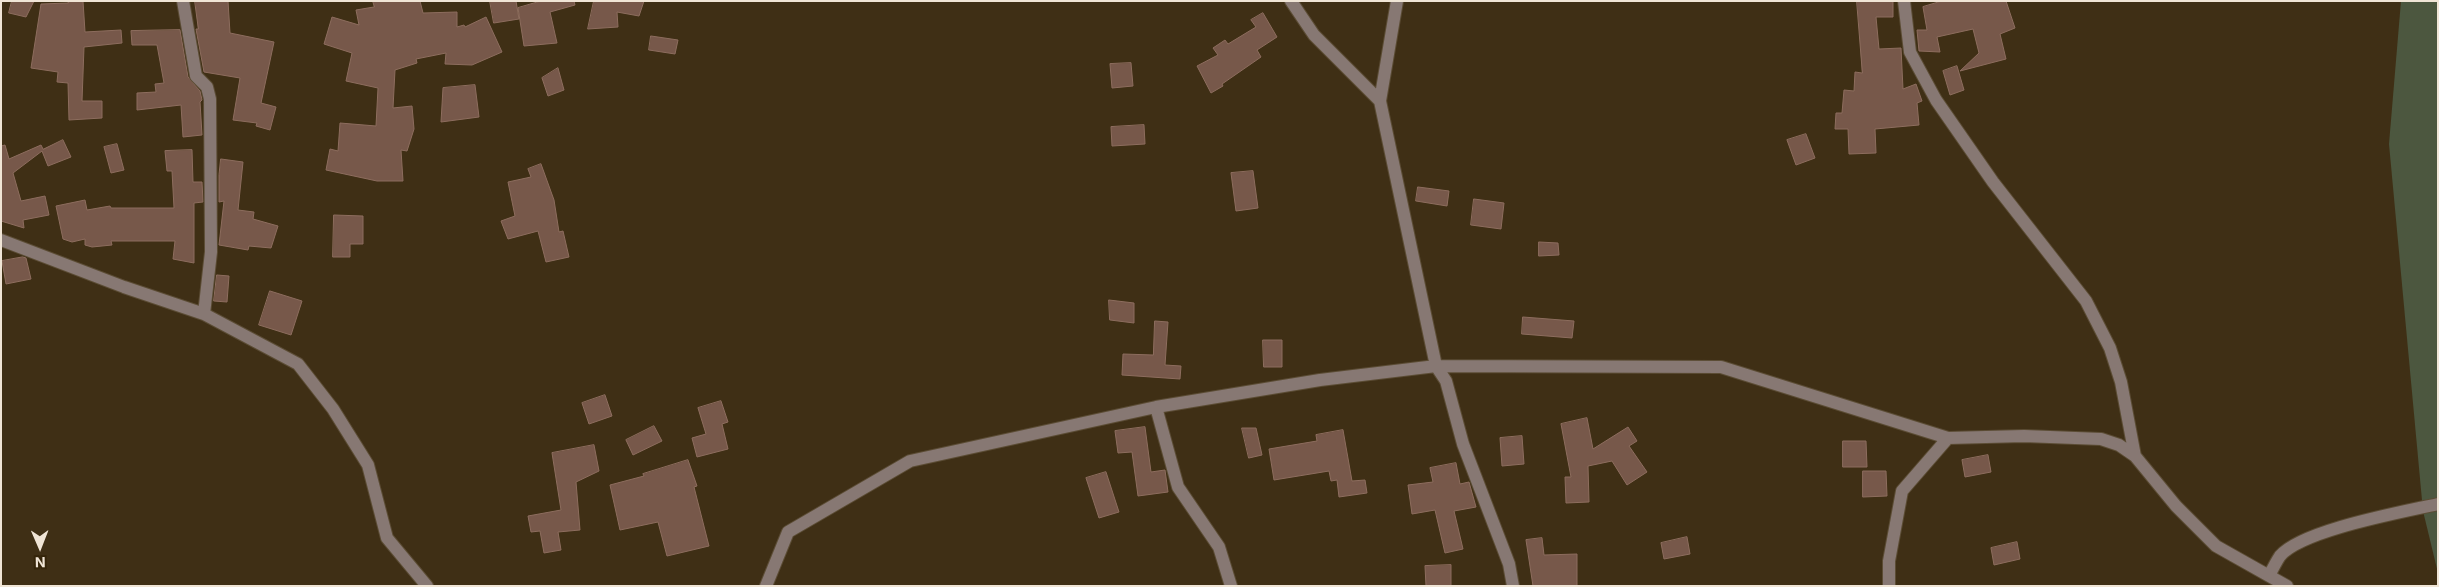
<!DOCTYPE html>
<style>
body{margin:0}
#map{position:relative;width:2439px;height:587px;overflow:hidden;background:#3f2f15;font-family:Inter,sans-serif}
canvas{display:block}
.frame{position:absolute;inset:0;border:2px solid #f0e5d6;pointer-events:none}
.north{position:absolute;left:15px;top:522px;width:50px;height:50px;-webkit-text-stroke:4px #35250a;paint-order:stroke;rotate:179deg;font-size:14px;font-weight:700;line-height:20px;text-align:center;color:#f0e5d6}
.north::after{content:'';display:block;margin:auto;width:18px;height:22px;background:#f0e5d6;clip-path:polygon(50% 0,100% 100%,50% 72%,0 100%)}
</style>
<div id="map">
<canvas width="2439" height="587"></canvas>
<div class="frame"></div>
<div class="north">N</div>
</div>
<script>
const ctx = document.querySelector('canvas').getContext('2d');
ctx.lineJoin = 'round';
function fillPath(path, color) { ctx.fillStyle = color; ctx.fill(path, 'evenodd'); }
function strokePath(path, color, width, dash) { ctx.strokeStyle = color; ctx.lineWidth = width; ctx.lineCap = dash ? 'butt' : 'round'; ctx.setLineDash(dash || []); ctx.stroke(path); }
fillPath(new Path2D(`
 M 2401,1 L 2438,1 L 2438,573 L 2423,511 L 2389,144 Z`), '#4c573f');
const building = new Path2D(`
 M 12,1 L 34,1 L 26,17 L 9,13 Z
 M 68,1 L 83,1 L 85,32 L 121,30 L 122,43 L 84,47 L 82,101 L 102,101 L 102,118 L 69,120 L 68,83 L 57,82 L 58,72 L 31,68 L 41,4 L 68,3 Z
 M 195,1 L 228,1 L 230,33 L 274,42 L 261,103 L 276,107 L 270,130 L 256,126 L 257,123 L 233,120 L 240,78 L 204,72 L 196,29 L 198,29 Z
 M 373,1 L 420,1 L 423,13 L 457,12 L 457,27 L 464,25 L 465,27 L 486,17 L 502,52 L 472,65 L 445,64 L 446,53 L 416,59 L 417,63 L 395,70 L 393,108 L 412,106 L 414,129 L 407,151 L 401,150 L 403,181 L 377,181 L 326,170 L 330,149 L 338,151 L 340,123 L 376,126 L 378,88 L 346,81 L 352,53 L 324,44 L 332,17 L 359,25 L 356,10 L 374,7 Z
 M 490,1 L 516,1 L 519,19 L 494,23 Z
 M 541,1 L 574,1 L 575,5 L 550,12 L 557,43 L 524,46 L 518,8 Z
 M 594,1 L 644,1 L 639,16 L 617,12 L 618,27 L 588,29 Z
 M 1857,1 L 1893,1 L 1893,17 L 1876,17 L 1879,49 L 1901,48 L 1903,89 L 1916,84 L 1922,101 L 1917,103 L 1919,125 L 1875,129 L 1876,153 L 1849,154 L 1848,129 L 1835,129 L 1836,113 L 1842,113 L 1844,90 L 1854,91 L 1855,72 L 1862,73 Z
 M 1942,1 L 2006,1 L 2015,28 L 2000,34 L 2006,59 L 1960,71 L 1979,53 L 1973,29 L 1937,37 L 1940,52 L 1919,51 L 1917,30 L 1927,30 L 1923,7 Z
 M 1263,13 L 1277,37 L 1257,50 L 1261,57 L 1222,84 L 1223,86 L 1211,93 L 1197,66 L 1218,55 L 1213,48 L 1225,40 L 1228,44 L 1256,27 L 1251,20 Z
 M 180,30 L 188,77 L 200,91 L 202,100 L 200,102 L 202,135 L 183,137 L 181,105 L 137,110 L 137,93 L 156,92 L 155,84 L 164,83 L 157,45 L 132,45 L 131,31 Z
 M 651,36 L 678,40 L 675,54 L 649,50 Z
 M 1131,63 L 1133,86 L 1112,88 L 1110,64 Z
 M 1957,66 L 1964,90 L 1950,95 L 1943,71 Z
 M 558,68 L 564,90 L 548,96 L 542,78 Z
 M 475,85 L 479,117 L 441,122 L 443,88 Z
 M 1144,125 L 1145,144 L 1112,146 L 1111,127 Z
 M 1806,134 L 1815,158 L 1796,165 L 1787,140 Z
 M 63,140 L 71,157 L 48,166 L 42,151 L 13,173 L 21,201 L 45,196 L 49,215 L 23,220 L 24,228 L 1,221 L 1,146 L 5,145 L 9,159 L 41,145 L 43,149 Z
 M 117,144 L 124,170 L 111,173 L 104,147 Z
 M 192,150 L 193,182 L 202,182 L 203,202 L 194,203 L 194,263 L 173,259 L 175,241 L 111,241 L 112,245 L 92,247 L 85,245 L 85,239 L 72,242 L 63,239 L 56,206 L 85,200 L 87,210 L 110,206 L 111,208 L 174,208 L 172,171 L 167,171 L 165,151 Z
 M 221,159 L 243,162 L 238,210 L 254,212 L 253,219 L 278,226 L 271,248 L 249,246 L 248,250 L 219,245 L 224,201 L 219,202 L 219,175 Z
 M 541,164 L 554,200 L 559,232 L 563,231 L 569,257 L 546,262 L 538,231 L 508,239 L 501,221 L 515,216 L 508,182 L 531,177 L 528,169 Z
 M 1253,171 L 1258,208 L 1236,211 L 1231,173 Z
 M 1418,187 L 1449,191 L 1447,206 L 1416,201 Z
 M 1474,199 L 1504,203 L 1501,229 L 1471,225 Z
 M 334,215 L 363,216 L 363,244 L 350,244 L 350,257 L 333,257 Z
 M 1539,242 L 1558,243 L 1559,255 L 1539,256 Z
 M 23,257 L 26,258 L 31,279 L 6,284 L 2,261 Z
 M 217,275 L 229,276 L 227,302 L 214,301 Z
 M 270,291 L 302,301 L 291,335 L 259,325 Z
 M 1109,300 L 1134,303 L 1134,323 L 1110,320 Z
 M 1523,317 L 1574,321 L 1572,338 L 1522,334 Z
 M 1155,321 L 1168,322 L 1165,365 L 1181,366 L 1180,379 L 1122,375 L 1123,354 L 1153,355 Z
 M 1263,340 L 1282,340 L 1282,367 L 1264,367 Z
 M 605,395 L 612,416 L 589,424 L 582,403 Z
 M 721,401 L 728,422 L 722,424 L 728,449 L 697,457 L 692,438 L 706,434 L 698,408 Z
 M 1587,418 L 1593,449 L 1628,427 L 1637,441 L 1629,446 L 1647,472 L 1627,485 L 1612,461 L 1588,466 L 1589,502 L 1566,503 L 1565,477 L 1571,477 L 1561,424 Z
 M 654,426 L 662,441 L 633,455 L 626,440 Z
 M 1145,427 L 1151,472 L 1165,470 L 1168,492 L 1138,496 L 1132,452 L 1118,453 L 1115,431 Z
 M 1242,428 L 1256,428 L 1262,455 L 1249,458 Z
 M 1343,430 L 1352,481 L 1365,480 L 1367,493 L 1339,497 L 1337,480 L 1331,481 L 1329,471 L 1274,480 L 1269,449 L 1317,441 L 1316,435 Z
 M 1522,436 L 1524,464 L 1502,466 L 1500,438 Z
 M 1843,441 L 1866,441 L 1867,467 L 1843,467 Z
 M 594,445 L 599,471 L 576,482 L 580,530 L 558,532 L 561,550 L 544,553 L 540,531 L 531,532 L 528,516 L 561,510 L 552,453 Z
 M 1988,455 L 1991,472 L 1965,477 L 1962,460 Z
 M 688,460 L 697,486 L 694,487 L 709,546 L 667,556 L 658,522 L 620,530 L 610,485 L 644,476 L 643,474 Z
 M 1456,463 L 1460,484 L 1469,482 L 1476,507 L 1454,511 L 1463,549 L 1445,553 L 1435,510 L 1412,514 L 1408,485 L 1433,482 L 1430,468 Z
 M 1863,471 L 1886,471 L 1887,496 L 1863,497 Z
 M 1106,472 L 1119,512 L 1099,518 L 1086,478 Z
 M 1687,537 L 1690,554 L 1664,559 L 1661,543 Z
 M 1542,538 L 1544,555 L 1577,554 L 1577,586 L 1533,586 L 1526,540 Z
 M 2017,542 L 2020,559 L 1994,565 L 1991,548 Z
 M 1451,565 L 1451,586 L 1426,586 L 1425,566 Z`);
fillPath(building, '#77584a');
strokePath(building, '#8d6d5e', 1);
const minor = new Path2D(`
 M 183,1 L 196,76 L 207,87 L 210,99 L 211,252 L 204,314
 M 1291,1 L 1314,35 L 1380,101 L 1436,366 L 1446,381 L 1463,444 L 1509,564 L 1513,586
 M 1904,1 L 1910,52 L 1936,100 L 1993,182 L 2086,301 L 2110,348 L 2121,382 L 2135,456
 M 1380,101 L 1397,1
 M 1,240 L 124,287 L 204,314 L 298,364 L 333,409 L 368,465 L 387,538 L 427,586
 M 1156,407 L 1178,487 L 1219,547 L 1231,586
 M 2269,576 C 2272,570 2276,562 2280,556 C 2302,530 2403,512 2438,504
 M 766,586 L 788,532 L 910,461 L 1156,407 L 1320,380 L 1436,366 L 1721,367 L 1948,438 L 2024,436 L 2101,439 L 2119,445 L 2135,456 L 2176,506 L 2216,546 L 2287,586
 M 1889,586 L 1889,561 L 1902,491 L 1948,438`);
strokePath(minor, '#5b4c34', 14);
strokePath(minor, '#877873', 12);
</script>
